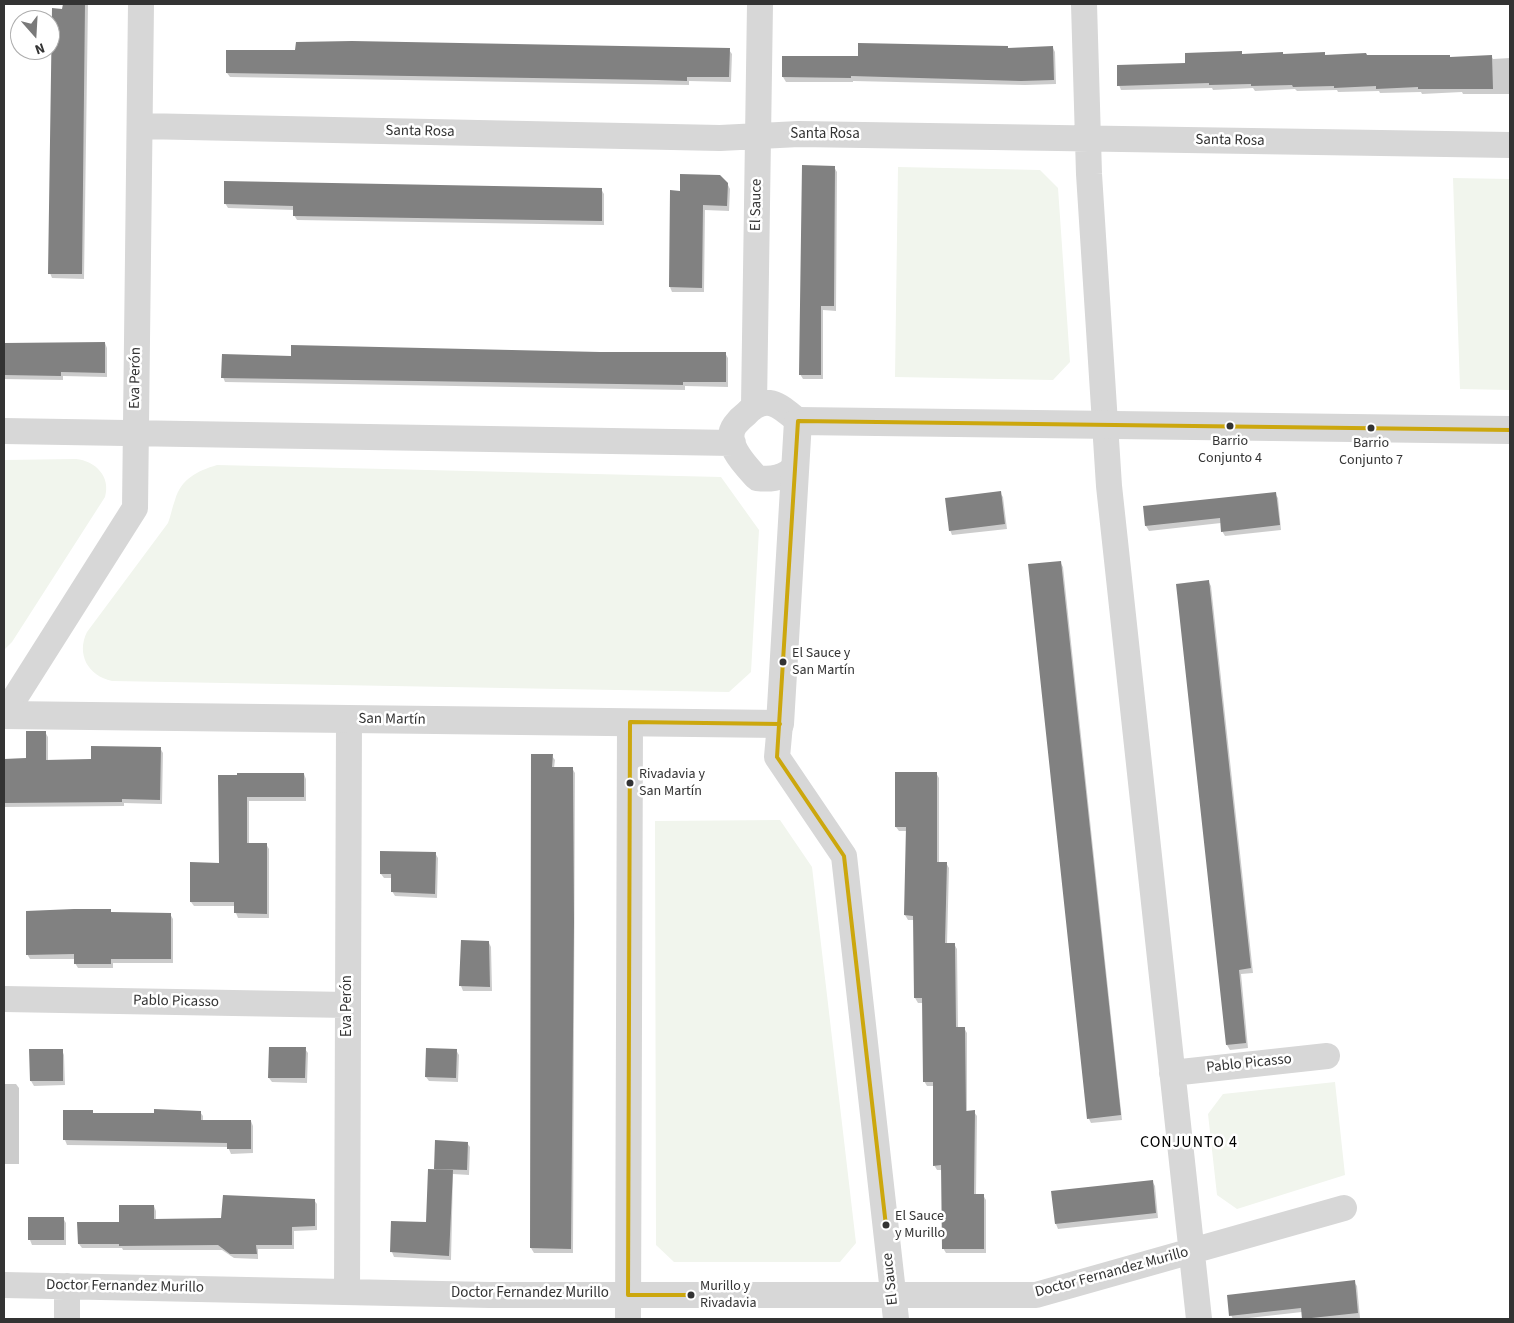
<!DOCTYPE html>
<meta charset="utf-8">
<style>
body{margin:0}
#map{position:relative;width:1514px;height:1323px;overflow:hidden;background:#fff;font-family:"Source Sans 3",sans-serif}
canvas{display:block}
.frame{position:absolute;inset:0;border:5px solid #333;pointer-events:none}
.north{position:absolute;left:10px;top:10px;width:50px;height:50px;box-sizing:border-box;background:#fff;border:1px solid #adadad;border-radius:50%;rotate:161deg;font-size:14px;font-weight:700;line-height:20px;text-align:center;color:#333}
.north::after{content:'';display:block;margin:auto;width:18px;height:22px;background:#7a7a7a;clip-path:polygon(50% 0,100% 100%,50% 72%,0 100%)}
</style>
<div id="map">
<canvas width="1514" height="1323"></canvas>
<div class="frame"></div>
<div class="north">N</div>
</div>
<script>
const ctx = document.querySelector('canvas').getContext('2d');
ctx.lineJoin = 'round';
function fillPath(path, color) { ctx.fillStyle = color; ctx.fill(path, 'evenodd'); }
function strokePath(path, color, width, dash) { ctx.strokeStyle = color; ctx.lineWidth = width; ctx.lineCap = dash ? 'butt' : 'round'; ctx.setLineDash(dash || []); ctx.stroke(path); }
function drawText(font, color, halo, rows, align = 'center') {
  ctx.font = font + ' "Source Sans 3",sans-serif'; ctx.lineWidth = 5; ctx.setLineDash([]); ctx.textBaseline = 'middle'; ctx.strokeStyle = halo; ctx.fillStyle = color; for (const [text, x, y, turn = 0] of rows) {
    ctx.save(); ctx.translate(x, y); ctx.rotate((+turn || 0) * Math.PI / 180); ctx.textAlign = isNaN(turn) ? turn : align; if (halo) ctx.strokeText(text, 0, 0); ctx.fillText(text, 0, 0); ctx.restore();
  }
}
fillPath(new Path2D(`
 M 898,167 L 1040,170 L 1058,188 L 1070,362 L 1053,380 L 895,377 Z
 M 1453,178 L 1510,179 L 1510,390 L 1460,389 Z
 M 76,459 C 95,461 111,476 105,497 L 12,642 L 4,650 L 4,460 Z
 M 217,465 L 721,477 L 759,530 L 751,672 L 729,692 L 112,681 C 88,676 76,654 87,632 L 168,523 C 171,515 172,508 175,500 C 181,479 197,471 217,465 Z
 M 780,820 L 812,867 L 856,1243 L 840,1262 L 674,1262 L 656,1245 L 655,821 Z
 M 1335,1082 L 1345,1175 L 1237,1209 L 1217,1195 L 1208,1114 L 1223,1094 Z`), '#f1f5ed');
fillPath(new Path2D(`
 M 64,4 L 88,4 L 84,279 L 52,278 L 50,273 Z
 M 1053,48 L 1055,52 L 1056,84 L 1025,85 L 853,81 L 853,82 L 786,82 L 783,77 L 783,57 L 859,57 Z
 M 729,50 L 732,54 L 731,82 L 689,81 L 689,85 L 230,77 L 227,73 Z
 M 1283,53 L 1284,56 L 1324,54 L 1326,56 L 1450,58 L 1491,56 L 1493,59 L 1510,58 L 1510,94 L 1463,94 L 1462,92 L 1422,94 L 1421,92 L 1380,93 L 1379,91 L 1338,92 L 1337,90 L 1297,91 L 1295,89 L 1255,91 L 1253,88 L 1213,90 L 1212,88 L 1121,90 L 1119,85 L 1187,64 L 1242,55 Z
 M 834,167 L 837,172 L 836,311 L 823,310 L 823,379 L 803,379 L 800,374 Z
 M 727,183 L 730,189 L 729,211 L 705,210 L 704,292 L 672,292 L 670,287 L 681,192 Z
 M 601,189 L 604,194 L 604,225 L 297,220 L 294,215 L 294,210 L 228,208 L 225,203 Z
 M 4,343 L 105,343 L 107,348 L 107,377 L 63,376 L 63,380 L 4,379 Z
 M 600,353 L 725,353 L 728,358 L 728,387 L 685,386 L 685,390 L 225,382 L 223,377 L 293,357 Z
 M 1000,493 L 1003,497 L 1007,529 L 952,535 L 950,530 Z
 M 1275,494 L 1278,498 L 1281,530 L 1225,536 L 1222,531 L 1221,523 L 1149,531 L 1146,526 L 1144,507 Z
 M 1060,562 L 1063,567 L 1122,1120 L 1091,1123 L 1089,1119 Z
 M 1208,581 L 1211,586 L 1253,973 L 1241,974 L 1248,1048 L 1230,1050 L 1227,1045 Z
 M 45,732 L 48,737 L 48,761 L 92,760 L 160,748 L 163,753 L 162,804 L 124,803 L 124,806 L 4,807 L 4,760 L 27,760 Z
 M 532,756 L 552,756 L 555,760 L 554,768 L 572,768 L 575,773 L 573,1253 L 534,1253 L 531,1248 Z
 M 936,773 L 939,778 L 939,863 L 946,863 L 949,868 L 947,944 L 954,944 L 957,949 L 958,1028 L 964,1028 L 967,1033 L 967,1112 L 974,1112 L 977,1116 L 976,1195 L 983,1195 L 986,1200 L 986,1253 L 946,1253 L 943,1248 L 943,1170 L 937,1170 L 934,1165 L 934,1086 L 927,1086 L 924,1081 L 924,1003 L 918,1003 L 915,998 L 915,920 L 908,920 L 905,915 L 907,831 L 899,831 L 896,827 Z
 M 304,774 L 306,779 L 306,801 L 249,801 L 249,844 L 266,844 L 269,849 L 269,918 L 238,918 L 236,913 L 235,906 L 194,906 L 191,902 L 220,864 L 220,776 Z
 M 435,853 L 438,858 L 437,898 L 395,896 L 392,891 L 392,878 L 384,878 L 381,874 Z
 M 112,913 L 170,914 L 173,919 L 173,963 L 113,963 L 113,968 L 78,968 L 75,963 L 75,959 L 30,959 L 27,954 Z
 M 489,943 L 491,947 L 492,991 L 463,991 L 461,986 Z
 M 305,1049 L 308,1053 L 307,1083 L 272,1082 L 269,1078 Z
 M 62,1050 L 64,1055 L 65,1085 L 34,1086 L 31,1081 Z
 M 456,1050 L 459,1055 L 458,1082 L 429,1081 L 426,1077 Z
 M 4,1084 L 16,1084 L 19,1088 L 19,1164 L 4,1164 Z
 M 200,1112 L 203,1116 L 203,1121 L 251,1121 L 253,1126 L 253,1153 L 231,1154 L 228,1147 L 67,1145 L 65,1140 L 93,1114 L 155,1114 Z
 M 467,1143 L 470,1147 L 469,1175 L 453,1174 L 451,1260 L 394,1257 L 392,1252 L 428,1223 L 436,1169 Z
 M 1152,1181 L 1155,1186 L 1158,1218 L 1058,1229 L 1056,1224 L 1052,1192 Z
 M 314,1200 L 317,1204 L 317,1230 L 294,1231 L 294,1249 L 258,1249 L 258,1259 L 234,1258 L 222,1250 L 123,1250 L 122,1248 L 82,1248 L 79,1244 L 154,1206 L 156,1211 L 156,1220 L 222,1220 Z
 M 29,1218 L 63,1218 L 66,1223 L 66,1245 L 32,1245 L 30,1240 Z
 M 1354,1282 L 1357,1286 L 1360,1318 L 1303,1319 L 1302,1312 L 1240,1319 L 1233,1319 L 1231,1315 Z`), '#0003');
fillPath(new Path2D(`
 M 63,4 L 85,4 L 82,274 L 48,274 L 52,8 L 62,9 Z
 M 352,41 L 730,48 L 729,77 L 687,77 L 687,81 L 656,80 L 226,73 L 226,50 L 295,50 L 296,42 Z
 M 858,43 L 1008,46 L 1008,48 L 1053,46 L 1054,80 L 1021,81 L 851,76 L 851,78 L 782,77 L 782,56 L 858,56 Z
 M 1242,51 L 1242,54 L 1283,52 L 1283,54 L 1325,52 L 1325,55 L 1366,53 L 1367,55 L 1450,55 L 1450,57 L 1492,55 L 1493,89 L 1418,89 L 1418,87 L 1376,89 L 1376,86 L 1334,88 L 1334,86 L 1293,87 L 1292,85 L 1251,86 L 1251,84 L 1209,85 L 1209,83 L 1117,86 L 1117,65 L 1185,63 L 1185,53 Z
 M 802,165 L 835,166 L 834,306 L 821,306 L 821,375 L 799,375 Z
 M 680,174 L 720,175 L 728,183 L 727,206 L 703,205 L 702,288 L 669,287 L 670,190 L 680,191 Z
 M 224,181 L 602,188 L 602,221 L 293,216 L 293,206 L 224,204 Z
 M 105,342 L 105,373 L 61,372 L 61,376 L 4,375 L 4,343 Z
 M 291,345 L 600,352 L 726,352 L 726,382 L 683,382 L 683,385 L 221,378 L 222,354 L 291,356 Z
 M 1001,491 L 1005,524 L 949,531 L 945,498 Z
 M 1276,492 L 1280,525 L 1221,532 L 1220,518 L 1145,526 L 1143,506 Z
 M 1061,561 L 1121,1115 L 1087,1119 L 1028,564 Z
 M 1209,580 L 1251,968 L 1239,970 L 1246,1043 L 1226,1045 L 1176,584 Z
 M 26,731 L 46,731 L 46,760 L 91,759 L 91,746 L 161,747 L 160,800 L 122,799 L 122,802 L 4,803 L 4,759 L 26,758 Z
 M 531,754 L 553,754 L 552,767 L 573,767 L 574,922 L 571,1249 L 530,1248 Z
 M 895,772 L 937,772 L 937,862 L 947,862 L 945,943 L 955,943 L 956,1027 L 965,1027 L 966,1111 L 975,1110 L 974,1194 L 984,1194 L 984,1249 L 942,1249 L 941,1165 L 933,1166 L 933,1082 L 923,1082 L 922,998 L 914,998 L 913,916 L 904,915 L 906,827 L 895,827 Z
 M 237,773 L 304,773 L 304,797 L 247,797 L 247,843 L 267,843 L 267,914 L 234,913 L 234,902 L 190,902 L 190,862 L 219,863 L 218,775 L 237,775 Z
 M 380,851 L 436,852 L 435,894 L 391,892 L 391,874 L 380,874 Z
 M 74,909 L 111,909 L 111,912 L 171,913 L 171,959 L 111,959 L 111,964 L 74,964 L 74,954 L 26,955 L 26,911 Z
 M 461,940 L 489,941 L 490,987 L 459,986 Z
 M 269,1047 L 306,1047 L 305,1078 L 268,1078 Z
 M 426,1048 L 457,1049 L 456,1078 L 425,1077 Z
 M 29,1049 L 63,1049 L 63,1081 L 30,1081 Z
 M 154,1109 L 201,1111 L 201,1120 L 251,1120 L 251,1149 L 227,1149 L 227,1143 L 63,1140 L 63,1110 L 93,1110 L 93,1113 L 154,1113 Z
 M 435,1140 L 468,1142 L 467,1170 L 434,1169 Z
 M 428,1169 L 453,1170 L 449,1256 L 390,1252 L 391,1221 L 426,1222 Z
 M 1153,1180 L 1156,1213 L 1055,1224 L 1051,1191 Z
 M 223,1195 L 315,1199 L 315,1226 L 292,1227 L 292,1245 L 256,1245 L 257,1254 L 230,1254 L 218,1245 L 119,1246 L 119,1244 L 78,1244 L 77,1222 L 119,1222 L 119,1205 L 154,1205 L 154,1219 L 221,1218 Z
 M 28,1217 L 64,1217 L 64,1240 L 28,1240 Z
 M 1355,1280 L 1358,1313 L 1302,1319 L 1301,1308 L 1229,1316 L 1227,1295 Z`), '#818181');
strokePath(new Path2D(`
 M 1084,4 L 1089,174 L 1109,486 L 1199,1319
 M 140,126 L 720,138 L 799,134 L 1510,145
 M 754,405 L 760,4
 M 4,431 L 733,443
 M 795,467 C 784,478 772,480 757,478 C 746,466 722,443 735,425 C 738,421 742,417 746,414 C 766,393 779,405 798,421
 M 4,715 L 135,508 L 141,4
 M 780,724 L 777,757 L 844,856 L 896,1319
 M 4,999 L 348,1005
 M 1172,1073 L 1327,1056
 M 4,1285 L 490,1295 L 1036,1295 L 1344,1208
 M 347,1292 L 349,719
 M 67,1319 L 67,1286
 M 628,1319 L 630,722`), '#d7d7d7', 26);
strokePath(new Path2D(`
 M 4,715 L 780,724 L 798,421 L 1510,430`), '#d7d7d7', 28);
strokePath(new Path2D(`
 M 886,1226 L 844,856 L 777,757 L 798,421 L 1510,430
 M 691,1295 L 628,1295 L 630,722 L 780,724`), '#cca70d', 4);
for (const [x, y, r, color] of [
 [1230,426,4.5,"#333"],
 [1371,428,4.5,"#333"],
 [783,662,4.5,"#333"],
 [630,783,4.5,"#333"],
 [886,1225,4.5,"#333"],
 [691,1295,4.5,"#333"]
]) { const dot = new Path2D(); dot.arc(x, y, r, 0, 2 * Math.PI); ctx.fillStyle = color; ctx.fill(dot); strokePath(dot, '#fff', 2); }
drawText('14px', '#333', '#fff', [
 ["Barrio",1230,442,"center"],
 ["Conjunto 4",1230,459,"center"],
 ["Barrio",1371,444,"center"],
 ["Conjunto 7",1371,461,"center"],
 ["El Sauce y",792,654],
 ["San Martín",792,671],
 ["Rivadavia y",639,775],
 ["San Martín",639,792],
 ["El Sauce",895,1217],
 ["y Murillo",895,1234],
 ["Murillo y",700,1287],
 ["Rivadavia",700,1304]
], 'left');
drawText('15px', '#333', '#fff', [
 ["Santa Rosa",420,132,1],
 ["Santa Rosa",825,135],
 ["Santa Rosa",1230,141,1],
 ["El Sauce",757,205,-89],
 ["Eva Perón",136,378,-89],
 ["San Martín",392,720,1],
 ["Pablo Picasso",176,1002,1],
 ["Eva Perón",348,1006,-90],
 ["Pablo Picasso",1249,1064,-6],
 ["Doctor Fernandez Murillo",1112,1273,-15],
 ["El Sauce",891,1279,-96],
 ["Doctor Fernandez Murillo",125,1287,1],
 ["Doctor Fernandez Murillo",530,1294]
]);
ctx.letterSpacing = '1px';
drawText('16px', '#000', '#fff', [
 ["CONJUNTO 4",1189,1143]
]);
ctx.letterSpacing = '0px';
</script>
